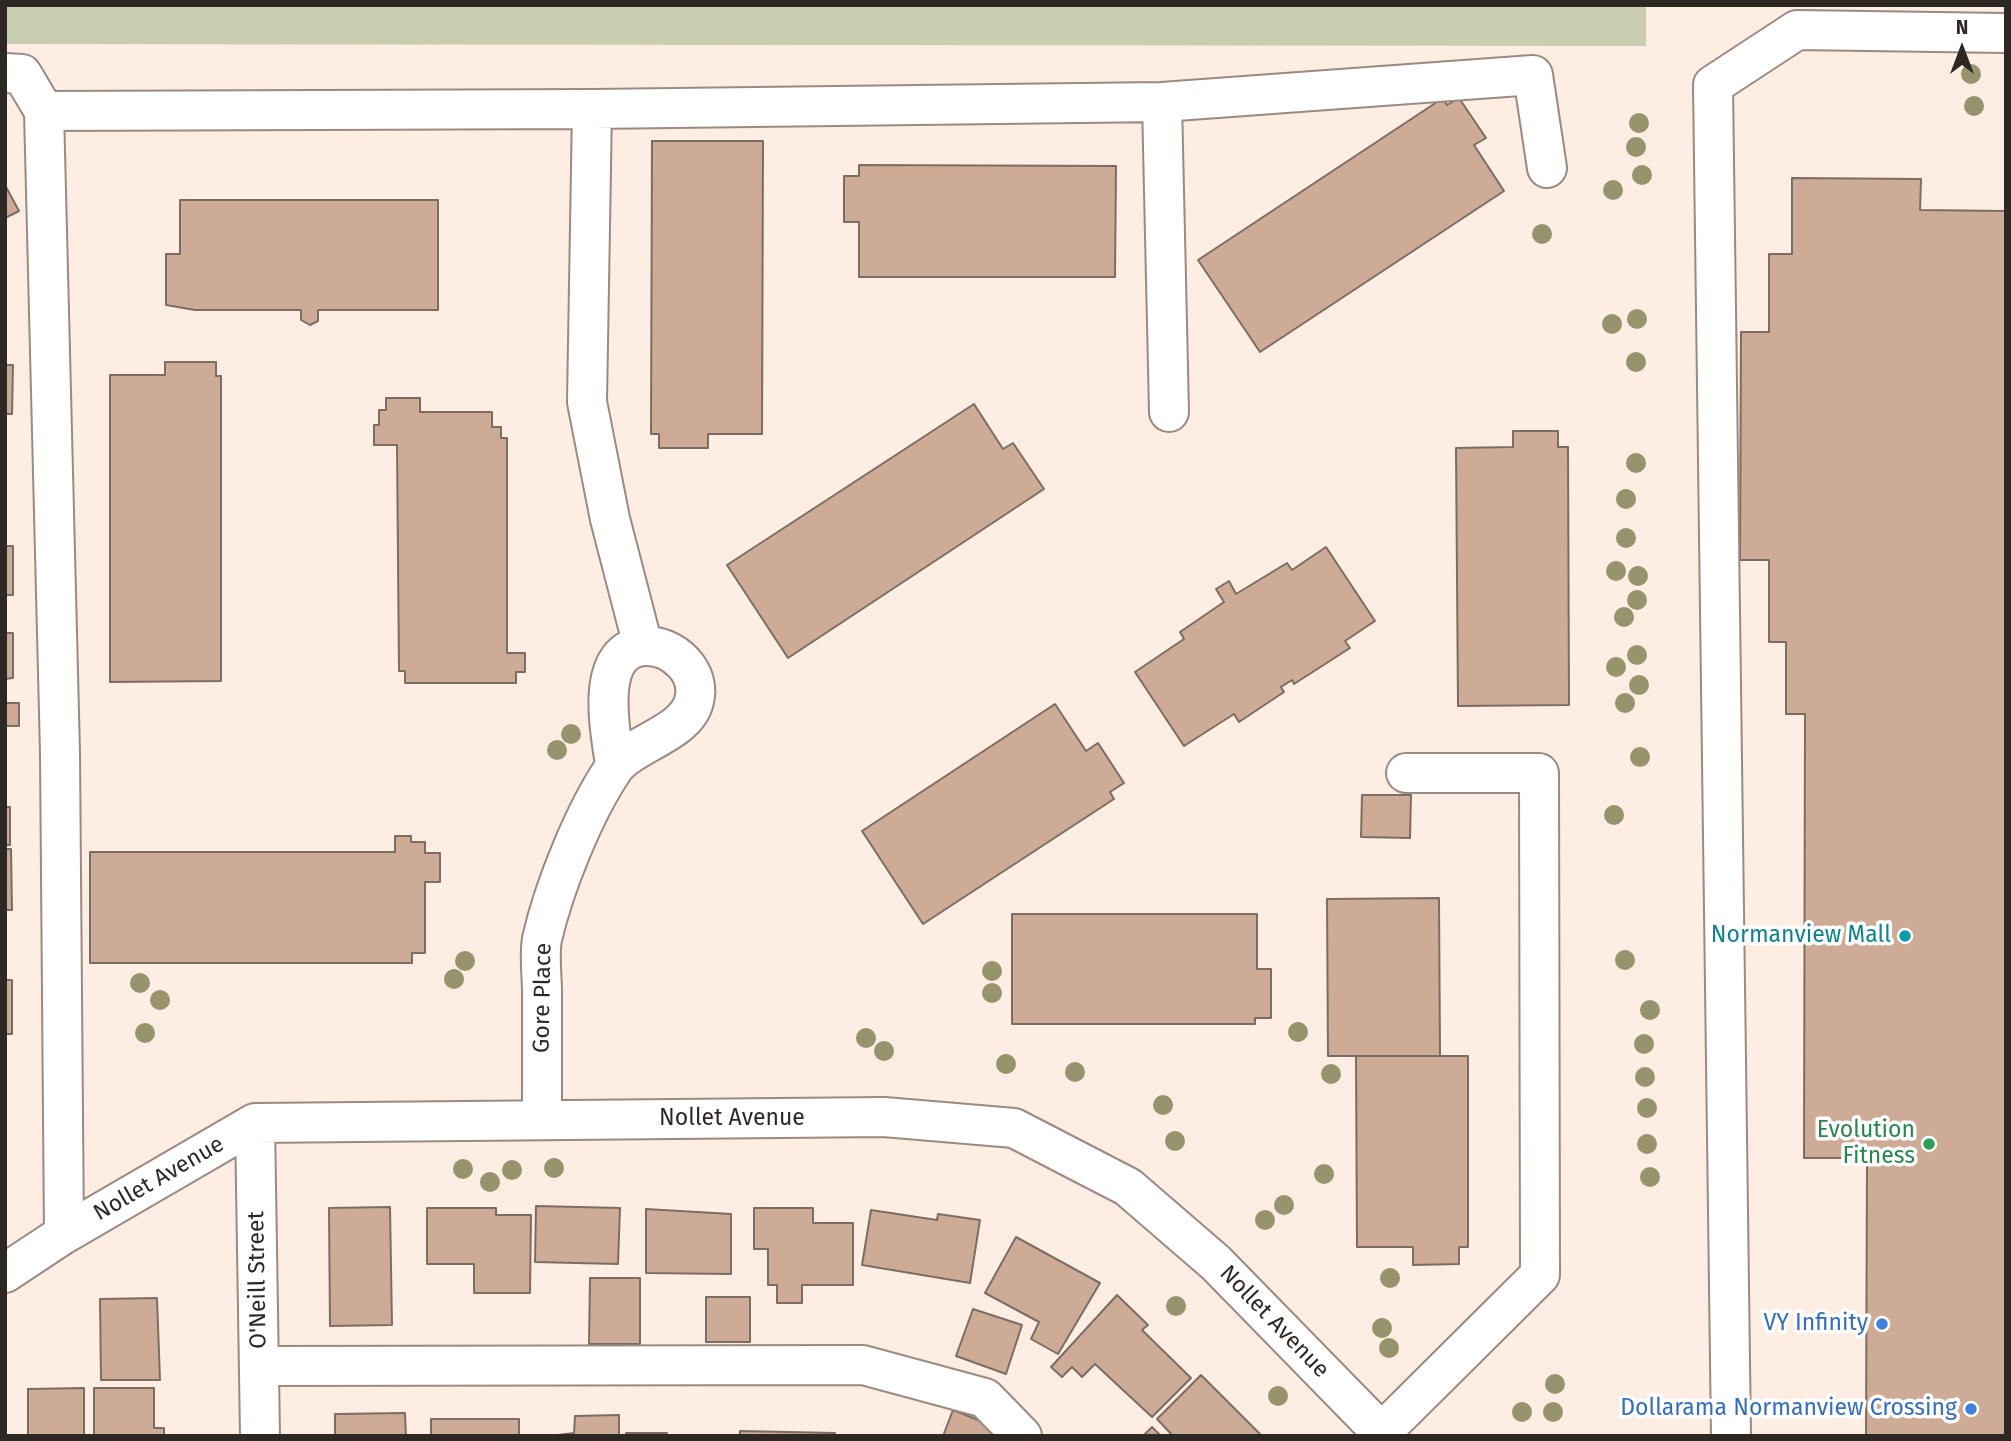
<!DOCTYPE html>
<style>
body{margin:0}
#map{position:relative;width:2011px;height:1441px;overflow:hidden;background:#feede2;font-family:"Fira Sans",sans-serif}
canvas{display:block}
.frame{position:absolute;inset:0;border:7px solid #2e2824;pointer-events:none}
.north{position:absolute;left:1927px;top:14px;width:70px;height:70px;-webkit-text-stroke:5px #fff;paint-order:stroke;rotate:0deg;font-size:19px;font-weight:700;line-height:28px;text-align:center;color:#2e2824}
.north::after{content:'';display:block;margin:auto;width:24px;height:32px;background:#2e2824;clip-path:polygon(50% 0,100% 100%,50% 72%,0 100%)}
</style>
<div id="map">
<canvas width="2011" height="1441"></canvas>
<div class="frame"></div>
<div class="north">N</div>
</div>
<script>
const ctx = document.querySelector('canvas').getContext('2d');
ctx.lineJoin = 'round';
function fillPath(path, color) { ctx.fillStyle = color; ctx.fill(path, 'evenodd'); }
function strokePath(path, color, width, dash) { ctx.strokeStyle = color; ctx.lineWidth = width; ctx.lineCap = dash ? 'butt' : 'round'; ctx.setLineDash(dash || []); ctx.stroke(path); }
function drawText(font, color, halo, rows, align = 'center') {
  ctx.font = font + ' "Fira Sans",sans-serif'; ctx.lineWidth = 7; ctx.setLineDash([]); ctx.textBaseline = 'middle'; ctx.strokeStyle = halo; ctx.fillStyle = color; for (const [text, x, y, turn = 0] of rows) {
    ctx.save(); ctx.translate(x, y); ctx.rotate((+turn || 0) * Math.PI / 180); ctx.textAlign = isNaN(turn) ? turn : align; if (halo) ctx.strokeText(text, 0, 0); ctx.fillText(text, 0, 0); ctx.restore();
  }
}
fillPath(new Path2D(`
 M 5,5 L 1646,5 L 1646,46 L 5,44 Z`), '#c8ceaf');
const building = new Path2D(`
 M 1443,98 L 1447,105 L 1459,98 L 1486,138 L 1474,145 L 1504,191 L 1260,352 L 1198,260 Z
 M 652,141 L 763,141 L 762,434 L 708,434 L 708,448 L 659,448 L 659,434 L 651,434 Z
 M 859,165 L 1116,166 L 1115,277 L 859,277 L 859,222 L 844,222 L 844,176 L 859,176 Z
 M 1792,178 L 1921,179 L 1920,210 L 2006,211 L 2006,1436 L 1866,1436 L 1867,1158 L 1804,1158 L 1805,714 L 1786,714 L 1786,642 L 1769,642 L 1769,560 L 1740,560 L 1741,332 L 1769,332 L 1769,254 L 1792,254 Z
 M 5,185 L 19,211 L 5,218 Z
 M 180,200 L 438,200 L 438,310 L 318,310 L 318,321 L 310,325 L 301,320 L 301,310 L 195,310 L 166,305 L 166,254 L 180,254 Z
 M 165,362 L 216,362 L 216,376 L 221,376 L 221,681 L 110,682 L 110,375 L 165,375 Z
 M 5,365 L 13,365 L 12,414 L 5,414 Z
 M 386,398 L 420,398 L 420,412 L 492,412 L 492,427 L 501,427 L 501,438 L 507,438 L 507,653 L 525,653 L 525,672 L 516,672 L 516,683 L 405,683 L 405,671 L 399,671 L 397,445 L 374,445 L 374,425 L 379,425 L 379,410 L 386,410 Z
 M 974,404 L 1003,449 L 1013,443 L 1044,489 L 788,658 L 727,565 Z
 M 1513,431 L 1558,431 L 1558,447 L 1568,447 L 1569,705 L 1458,706 L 1456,448 L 1513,447 Z
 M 5,546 L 13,546 L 13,595 L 5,595 Z
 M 1326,547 L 1375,621 L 1345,641 L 1350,648 L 1294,684 L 1292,680 L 1281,687 L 1284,692 L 1239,722 L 1234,714 L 1184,746 L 1135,672 L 1184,639 L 1180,632 L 1224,602 L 1216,589 L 1229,581 L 1236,594 L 1287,563 L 1292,570 Z
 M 5,633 L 13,633 L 13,678 L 5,679 Z
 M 5,703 L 19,703 L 19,726 L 5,726 Z
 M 1055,704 L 1086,751 L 1098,743 L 1124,783 L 1110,792 L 1114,799 L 923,924 L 862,831 Z
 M 1362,795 L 1411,795 L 1410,838 L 1361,837 Z
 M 5,807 L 10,807 L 10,845 L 5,845 Z
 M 395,836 L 411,836 L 411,842 L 425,842 L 425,853 L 440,853 L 440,882 L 425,882 L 425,953 L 412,953 L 412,963 L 90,963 L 90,852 L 395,852 Z
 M 5,849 L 11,849 L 12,910 L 5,910 Z
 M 1439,898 L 1440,1056 L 1328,1056 L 1327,899 Z
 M 1012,914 L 1257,914 L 1257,969 L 1271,969 L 1271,1018 L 1255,1018 L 1255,1024 L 1012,1024 Z
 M 5,980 L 12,980 L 12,1034 L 5,1034 Z
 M 1356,1056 L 1468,1056 L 1468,1247 L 1459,1247 L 1459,1264 L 1413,1265 L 1413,1247 L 1357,1247 Z
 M 536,1206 L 620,1208 L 618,1264 L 535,1262 Z
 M 390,1207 L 392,1325 L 330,1326 L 329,1208 Z
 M 427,1208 L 496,1208 L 496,1215 L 531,1215 L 530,1293 L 474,1293 L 474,1264 L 427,1264 Z
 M 754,1208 L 813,1208 L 813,1223 L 853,1223 L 853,1285 L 802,1285 L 802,1303 L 777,1303 L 777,1285 L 768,1285 L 768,1249 L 754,1249 Z
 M 646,1209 L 731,1214 L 731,1274 L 646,1273 Z
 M 871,1210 L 937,1220 L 938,1214 L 980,1220 L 970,1283 L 862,1265 Z
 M 1016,1237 L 1100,1283 L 1058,1354 L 1031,1339 L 1039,1322 L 985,1293 Z
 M 590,1278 L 640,1278 L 640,1344 L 589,1344 Z
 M 1117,1295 L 1148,1325 L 1142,1330 L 1191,1378 L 1152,1417 L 1095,1364 L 1082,1377 L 1072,1367 L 1062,1377 L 1051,1367 Z
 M 706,1297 L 750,1297 L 750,1342 L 706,1342 Z
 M 157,1298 L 160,1380 L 101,1380 L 100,1299 Z
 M 973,1309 L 1022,1325 L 1006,1374 L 956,1356 Z
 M 1201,1375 L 1262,1436 L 1173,1436 L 1157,1419 Z
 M 84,1388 L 84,1436 L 28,1436 L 28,1389 Z
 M 94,1388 L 154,1388 L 154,1428 L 164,1428 L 164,1436 L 94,1436 Z
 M 953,1410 L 1001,1429 L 998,1436 L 943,1436 Z
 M 405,1413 L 406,1436 L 335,1436 L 335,1414 Z
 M 619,1415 L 619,1436 L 550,1436 L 574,1433 L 575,1416 Z
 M 431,1419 L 519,1419 L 519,1436 L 431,1436 Z
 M 1152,1427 L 1161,1436 L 1140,1436 L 1144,1435 Z
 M 740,1431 L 835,1433 L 835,1436 L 740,1436 Z
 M 626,1433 L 667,1433 L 667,1436 L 626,1436 Z`);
fillPath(building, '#ceab96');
strokePath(building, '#7c6d63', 2);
const minor = new Path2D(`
 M 5,73 L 22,74 L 44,111 L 60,753 L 64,1234
 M 1162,102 L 1533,75 L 1547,168
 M 592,109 L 587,402 L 610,519 L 643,646
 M 44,111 L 592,109 L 1162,102 L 1169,412
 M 542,1120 C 542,1077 542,1035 542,992 C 542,975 539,956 542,939 C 554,887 584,812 614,768 C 630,744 686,734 694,701 C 702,672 673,645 645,646 C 592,649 611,734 615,765
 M 255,1123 L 260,1436
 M 5,1273 L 64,1234 L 255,1123 L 884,1117 L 1014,1128 L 1128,1187 L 1216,1263 L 1385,1436
 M 260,1366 L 863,1365 L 985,1398 L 1022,1436
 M 1382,1432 L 1540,1275 L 1539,773 L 1406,773
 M 1731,1436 L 1713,85 L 1797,30 L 2006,33`);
strokePath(minor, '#9a8a81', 42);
strokePath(minor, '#fff', 38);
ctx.fillStyle = '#96936d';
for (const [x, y] of [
 [1971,74],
 [1974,106],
 [1639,123],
 [1636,147],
 [1642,175],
 [1613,190],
 [1542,234],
 [1637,319],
 [1612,324],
 [1636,362],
 [1636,463],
 [1626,499],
 [1626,538],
 [1616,571],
 [1638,576],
 [1637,600],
 [1624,617],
 [1637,655],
 [1616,667],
 [1639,685],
 [1625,703],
 [571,734],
 [557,750],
 [1640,757],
 [1614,815],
 [1625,960],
 [465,961],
 [992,971],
 [454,979],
 [140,983],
 [992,993],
 [160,1000],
 [1650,1010],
 [1298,1032],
 [145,1033],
 [866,1038],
 [1644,1044],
 [884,1051],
 [1006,1064],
 [1075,1072],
 [1331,1074],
 [1645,1077],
 [1163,1105],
 [1647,1108],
 [1175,1141],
 [1647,1144],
 [554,1168],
 [463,1169],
 [512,1170],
 [1324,1174],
 [1650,1177],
 [490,1182],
 [1284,1205],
 [1265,1220],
 [1390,1278],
 [1176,1306],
 [1382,1328],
 [1389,1348],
 [1555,1384],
 [1278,1396],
 [1522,1412],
 [1553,1412]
]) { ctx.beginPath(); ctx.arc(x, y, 10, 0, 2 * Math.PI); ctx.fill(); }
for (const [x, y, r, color] of [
 [1905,936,7,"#0f9aa8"],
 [1929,1144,7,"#2e9e5b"],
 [1882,1324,7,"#3f7fe0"],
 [1971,1409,7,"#3f7fe0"]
]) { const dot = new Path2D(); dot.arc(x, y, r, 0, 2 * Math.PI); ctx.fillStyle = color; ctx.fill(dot); strokePath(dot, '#fff', 2.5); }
drawText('23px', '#0d838f', '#fff', [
 ["Normanview Mall",1891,936]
], 'right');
drawText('23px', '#2e2824', '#fff', [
 ["Gore Place",543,998,-89],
 ["Nollet Avenue",732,1119],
 ["Nollet Avenue",159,1179,-30],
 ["O'Neill Street",258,1280,-91],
 ["Nollet Avenue",1274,1322,46]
]);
drawText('23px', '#27864d', '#fff', [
 ["Evolution",1915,1131],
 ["Fitness",1915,1157]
], 'right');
drawText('23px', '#366cbe', '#fff', [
 ["VY Infinity",1868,1324],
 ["Dollarama Normanview Crossing",1957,1409]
], 'right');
</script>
